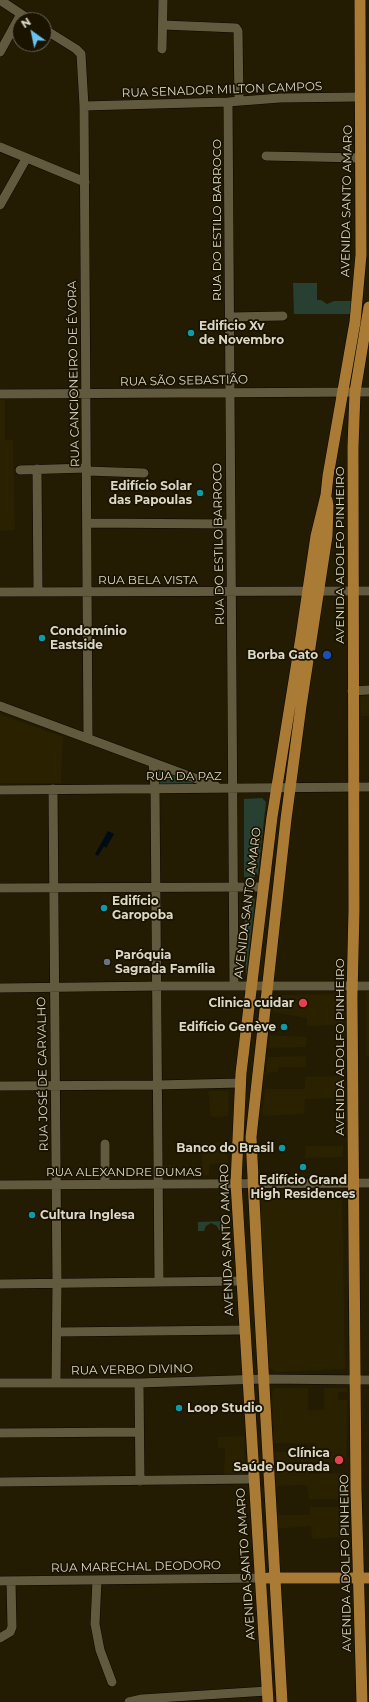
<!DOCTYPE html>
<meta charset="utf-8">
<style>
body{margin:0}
#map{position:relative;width:369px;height:1702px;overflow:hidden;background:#231c03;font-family:Montserrat,sans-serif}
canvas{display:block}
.north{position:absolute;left:12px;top:12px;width:40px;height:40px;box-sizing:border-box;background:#1a1300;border:1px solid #676150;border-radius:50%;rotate:327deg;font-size:11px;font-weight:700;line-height:16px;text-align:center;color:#dbd7c7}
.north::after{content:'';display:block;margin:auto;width:14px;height:18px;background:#69c3f1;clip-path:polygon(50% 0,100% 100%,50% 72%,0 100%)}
</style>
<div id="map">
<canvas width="369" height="1702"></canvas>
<div class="north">N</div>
</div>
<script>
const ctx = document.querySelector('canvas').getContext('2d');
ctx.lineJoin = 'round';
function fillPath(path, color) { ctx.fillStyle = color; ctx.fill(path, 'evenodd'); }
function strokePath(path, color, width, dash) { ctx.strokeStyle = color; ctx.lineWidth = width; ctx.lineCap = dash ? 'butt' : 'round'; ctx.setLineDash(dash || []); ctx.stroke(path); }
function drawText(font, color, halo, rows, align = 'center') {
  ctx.font = font + ' Montserrat,sans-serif'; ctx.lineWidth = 3.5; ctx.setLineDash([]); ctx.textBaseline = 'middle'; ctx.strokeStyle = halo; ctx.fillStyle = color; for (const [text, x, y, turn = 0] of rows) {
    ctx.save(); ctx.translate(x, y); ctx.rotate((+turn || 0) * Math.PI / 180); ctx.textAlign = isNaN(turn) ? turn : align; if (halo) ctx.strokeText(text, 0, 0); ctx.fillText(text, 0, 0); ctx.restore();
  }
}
fillPath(new Path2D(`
 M 0,400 L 5,400 L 5,440 L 13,439 L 15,530 L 0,531 Z
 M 369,693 L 369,716 L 361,716 L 360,694 Z
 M 0,714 L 63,737 L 61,783 L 0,783 Z
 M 366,992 L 369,992 L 369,1056 L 366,1056 Z
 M 343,994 L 343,1025 L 307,1026 L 307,1018 L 273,1012 L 275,998 L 278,995 Z
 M 270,1035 L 307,1037 L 306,1047 L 269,1048 Z
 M 306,1056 L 306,1067 L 279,1067 L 278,1072 L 266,1073 L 268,1057 Z
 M 343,1076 L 343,1098 L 305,1099 L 304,1114 L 262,1116 L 265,1089 L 305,1089 L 305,1077 Z
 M 208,1091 L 229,1091 L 228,1116 L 211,1117 Z
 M 227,1142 L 228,1163 L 210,1164 L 209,1175 L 202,1175 L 202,1143 Z
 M 306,1146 L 343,1146 L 343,1157 L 305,1158 Z
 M 164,1165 L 175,1165 L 175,1176 L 164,1176 Z
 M 269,1190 L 342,1191 L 345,1369 L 275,1372 L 269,1367 L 260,1196 Z
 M 274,1388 L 308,1388 L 308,1410 L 324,1410 L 324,1388 L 347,1388 L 347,1392 L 338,1392 L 338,1400 L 347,1400 L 346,1462 L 308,1463 L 308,1474 L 345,1473 L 345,1499 L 309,1499 L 307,1485 L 276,1486 L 275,1452 L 315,1452 L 316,1443 L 274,1443 L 272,1392 Z
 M 244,1436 L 246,1474 L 224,1474 L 225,1448 L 218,1448 L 218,1437 Z
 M 310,1507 L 345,1507 L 344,1537 L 312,1539 L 311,1526 L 278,1529 L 277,1515 L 310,1515 Z`), '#2a2100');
fillPath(new Path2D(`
 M 293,283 L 317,283 L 317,300 L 321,300 L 327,304 L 334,301 L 352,301 L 351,314 L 294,314 Z
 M 154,765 L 208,787 L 157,787 Z
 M 262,798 L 266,802 L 258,874 L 255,877 L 244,877 L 244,799 Z
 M 244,896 L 253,896 L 255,900 L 246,976 Z
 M 227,1221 L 228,1230 L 219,1230 L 217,1226 L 211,1223 L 206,1226 L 204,1231 L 198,1231 L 198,1222 Z`), '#274032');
fillPath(new Path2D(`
 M 108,831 L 114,834 L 106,848 L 104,846 L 98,856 L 95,854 Z`), '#000c15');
const minor = new Path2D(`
 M 0,0 L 30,20
 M 163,25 L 236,28 L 238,31 L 239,101
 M 44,29 L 76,49 L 81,54 L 84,106 L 88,738
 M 162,49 L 163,0
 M 0,52 L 21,14
 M 228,102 L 234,986
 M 84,106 L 228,102 L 280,98 L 360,97
 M 0,147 L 85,182
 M 266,156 L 361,158
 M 0,205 L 26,159
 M 230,317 L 283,316
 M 0,394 L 369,392
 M 37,469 L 38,592
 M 20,470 L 87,468
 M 87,471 L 144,473
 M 87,523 L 230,524
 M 0,592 L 369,591
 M 352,691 L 369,690
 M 0,706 L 216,786
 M 153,763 L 155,788 L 159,1282
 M 53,789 L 57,1283 L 56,1383
 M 0,790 L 369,787
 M 0,888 L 263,887
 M 0,988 L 163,986 L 369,986
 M 0,1086 L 157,1085 L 241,1083
 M 105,1144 L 105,1184
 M 0,1185 L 369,1183
 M 0,1284 L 242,1281
 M 57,1332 L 244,1330
 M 0,1383 L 139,1383 L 264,1379 L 369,1380
 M 139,1383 L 140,1481
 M 0,1433 L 139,1432
 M 0,1482 L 253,1479
 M 97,1580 L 95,1624 L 100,1650 L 112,1682
 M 0,1581 L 260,1578
 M 0,1638 L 10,1632 L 12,1627 L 11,1581
 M 129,1702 L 142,1699 L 267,1691`);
const major = new Path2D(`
 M 268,1578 L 369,1578
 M 268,1702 L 236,1183 L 241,1073 L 272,817 L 301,637 L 316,536 L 326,495 L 328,476 L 355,322 L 361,255 L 360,0
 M 282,1702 L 258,1280 L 251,1137 L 286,819 L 301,706 L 327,536 L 328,506 L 327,500
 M 362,1702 L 356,1490 L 352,996 L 354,910 L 353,447 L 355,392 L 369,307`);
strokePath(minor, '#0d0600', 10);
strokePath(major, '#0d0600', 12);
strokePath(minor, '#625a3e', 9);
strokePath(major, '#aa7b35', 11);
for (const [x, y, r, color] of [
 [191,333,4,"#0f9aa8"],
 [200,493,4,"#0f9aa8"],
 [42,638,4,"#0f9aa8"],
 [327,655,5,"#1a4fb4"],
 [104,908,4,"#0f9aa8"],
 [107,962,4,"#6b7280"],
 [303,1003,5,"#e0444e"],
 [284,1027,4,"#0f9aa8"],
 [282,1148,4,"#0f9aa8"],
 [303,1167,4,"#0f9aa8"],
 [32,1215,4,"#0f9aa8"],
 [179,1408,4,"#0f9aa8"],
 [339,1460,5,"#e0444e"]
]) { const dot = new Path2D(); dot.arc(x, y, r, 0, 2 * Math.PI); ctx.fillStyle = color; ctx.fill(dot); strokePath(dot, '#1a1300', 1.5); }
drawText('12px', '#dbd7c7', '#1a1300', [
 ["RUA SENADOR MILTON CAMPOS",222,90,-2],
 ["AVENIDA SANTO AMARO",347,201,-89],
 ["RUA DO ESTILO BARROCO",217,220,-90],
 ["RUA CANCIONEIRO DE ÉVORA",74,374,-91],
 ["RUA SÃO SEBASTIÃO",184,381,-1],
 ["RUA DO ESTILO BARROCO",219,544,-91],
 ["AVENIDA ADOLFO PINHEIRO",340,555,-90],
 ["RUA BELA VISTA",148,580],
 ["RUA DA PAZ",184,776],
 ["AVENIDA SANTO AMARO",248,903,-83],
 ["AVENIDA ADOLFO PINHEIRO",340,1047,-90],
 ["RUA JOSÉ DE CARVALHO",43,1074,-91],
 ["RUA ALEXANDRE DUMAS",124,1172],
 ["AVENIDA SANTO AMARO",227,1240,-92],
 ["RUA VERBO DIVINO",132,1370,-1],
 ["AVENIDA ADOLFO PINHEIRO",346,1563,-91],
 ["AVENIDA SANTO AMARO",246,1564,-94],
 ["RUA MARECHAL DEODORO",136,1567,-1]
]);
drawText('bold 12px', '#dbd7c7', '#1a1300', [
 ["Edificio Xv",199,326],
 ["de Novembro",199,340],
 ["Edifício Solar",192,486,"right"],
 ["das Papoulas",192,500,"right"],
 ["Condomínio",50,631],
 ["Eastside",50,645],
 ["Borba Gato",318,655,"right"],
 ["Edifício",112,901],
 ["Garopoba",112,915],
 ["Paróquia",115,955],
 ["Sagrada Família",115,969],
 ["Clinica cuidar",294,1003,"right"],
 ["Edifício Genève",276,1027,"right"],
 ["Banco do Brasil",274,1148,"right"],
 ["Edifício Grand",303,1180,"center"],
 ["High Residences",303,1194,"center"],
 ["Cultura Inglesa",40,1215],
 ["Loop Studio",187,1408],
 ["Clínica",330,1453,"right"],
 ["Saúde Dourada",330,1467,"right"]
], 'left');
</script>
